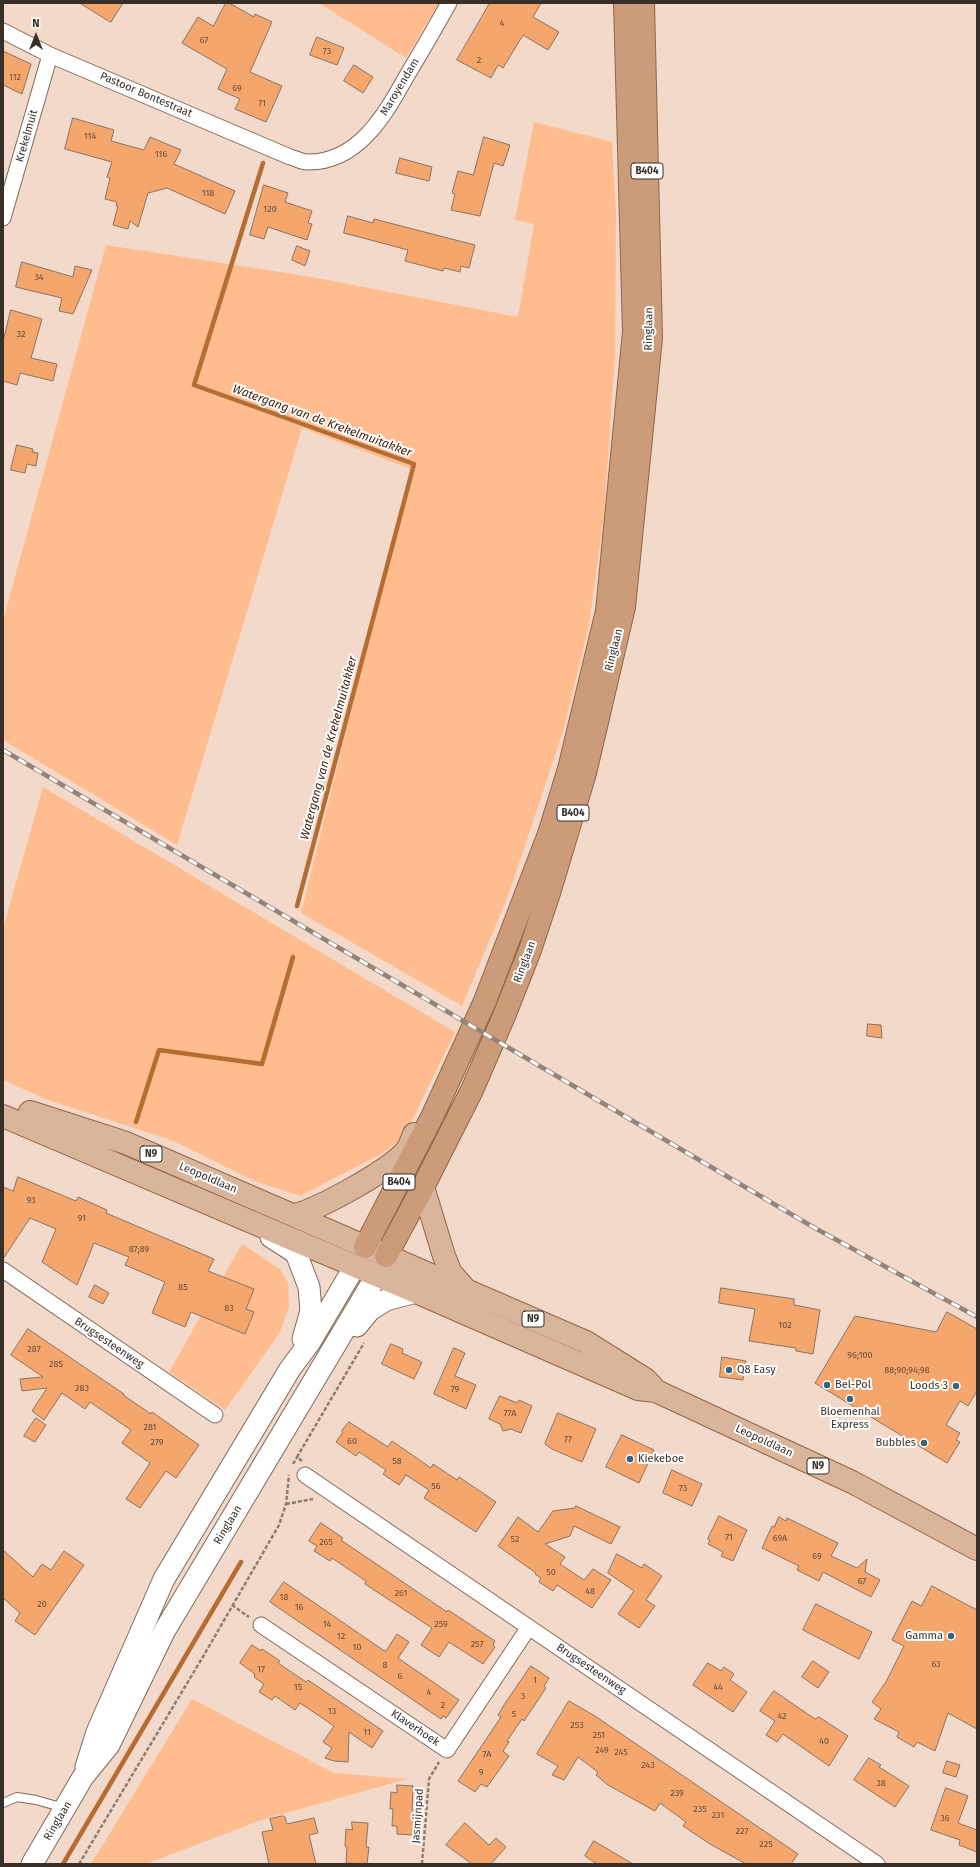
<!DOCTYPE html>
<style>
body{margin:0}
#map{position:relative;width:980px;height:1867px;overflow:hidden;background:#f2d9c9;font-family:"Fira Sans",sans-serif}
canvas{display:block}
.frame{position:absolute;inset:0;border:4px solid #382f29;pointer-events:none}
.north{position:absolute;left:16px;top:16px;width:40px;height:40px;-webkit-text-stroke:3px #fff;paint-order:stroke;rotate:0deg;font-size:11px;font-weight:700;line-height:16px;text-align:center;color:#382f29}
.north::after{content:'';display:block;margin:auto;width:14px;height:18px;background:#382f29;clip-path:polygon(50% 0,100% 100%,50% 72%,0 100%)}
</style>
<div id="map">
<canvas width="980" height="1867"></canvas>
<div class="frame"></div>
<div class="north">N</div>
</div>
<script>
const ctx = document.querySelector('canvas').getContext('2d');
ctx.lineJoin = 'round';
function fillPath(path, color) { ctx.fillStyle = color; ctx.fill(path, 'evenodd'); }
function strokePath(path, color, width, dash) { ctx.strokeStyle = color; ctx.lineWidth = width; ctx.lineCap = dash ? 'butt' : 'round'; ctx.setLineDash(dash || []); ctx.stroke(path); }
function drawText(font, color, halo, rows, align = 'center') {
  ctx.font = font + ' "Fira Sans",sans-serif'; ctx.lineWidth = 4; ctx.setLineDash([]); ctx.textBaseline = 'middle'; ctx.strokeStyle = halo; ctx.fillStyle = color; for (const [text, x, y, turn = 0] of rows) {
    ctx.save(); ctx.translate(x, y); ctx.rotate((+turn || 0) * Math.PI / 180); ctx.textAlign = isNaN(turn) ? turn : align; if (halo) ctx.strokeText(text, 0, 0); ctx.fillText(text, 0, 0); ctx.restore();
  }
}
fillPath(new Path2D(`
 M 319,3 L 439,3 L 406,58 Z
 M 534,122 L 612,142 L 616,211 L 615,358 L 604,515 L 589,625 L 564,728 L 538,807 L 508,896 L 462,1006 L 301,913 L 411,469 L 302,428 L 177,845 L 3,740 L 3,621 L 106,245 L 312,277 L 518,317 L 534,224 L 515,220 Z
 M 43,787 L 455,1032 L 404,1137 L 381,1154 L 300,1196 L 254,1181 L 174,1141 L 48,1100 L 3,1080 L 3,929 Z
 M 242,1244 L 280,1269 L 288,1284 L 289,1307 L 279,1334 L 225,1410 L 169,1372 Z
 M 192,1699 L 334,1773 L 407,1779 L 261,1820 L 146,1864 L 91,1864 Z`), '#ffbc8e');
strokePath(new Path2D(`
 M 263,163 L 194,385 L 414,464 L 297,906
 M 136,1122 L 159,1050 L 262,1064 L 293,957
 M 63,1864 L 241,1562`), '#b66d34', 4.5);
const building = new Path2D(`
 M 80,3 L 123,3 L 111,22 Z
 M 226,3 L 229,3 L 254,17 L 255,14 L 272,22 L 250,72 L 282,86 L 266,122 L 235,109 L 240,99 L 218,89 L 227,69 L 182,43 L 198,17 L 213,26 Z
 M 490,3 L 541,3 L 533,17 L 559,32 L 548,50 L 523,35 L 503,68 L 498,65 L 491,78 L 457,60 Z
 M 317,37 L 344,48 L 337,65 L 310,55 Z
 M 3,51 L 31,64 L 22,94 L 3,85 Z
 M 354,65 L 373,77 L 363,93 L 344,81 Z
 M 73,118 L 114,130 L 111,141 L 144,150 L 150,137 L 181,150 L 174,164 L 235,191 L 225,214 L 167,188 L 148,193 L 138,227 L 130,221 L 128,229 L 113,225 L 118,206 L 116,206 L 117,202 L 105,199 L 110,178 L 107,177 L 112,162 L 65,149 Z
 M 484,137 L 510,145 L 503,166 L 494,163 L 480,216 L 451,210 L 455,194 L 452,193 L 458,171 L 473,175 Z
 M 400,158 L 432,167 L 429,181 L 396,173 Z
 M 264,185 L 288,193 L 285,202 L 312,211 L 308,223 L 312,224 L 307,240 L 268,227 L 264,239 L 250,235 Z
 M 348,216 L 373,223 L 374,219 L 475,245 L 469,268 L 461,266 L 460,272 L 444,268 L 443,271 L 405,261 L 408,250 L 344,233 Z
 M 297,246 L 310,251 L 305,266 L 292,260 Z
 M 22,262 L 73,277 L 75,266 L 92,270 L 73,314 L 59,311 L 62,298 L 16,287 Z
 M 11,310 L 42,319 L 31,358 L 57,364 L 53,381 L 20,373 L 17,385 L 3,381 L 3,342 Z
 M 17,445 L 33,449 L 32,452 L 38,453 L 36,466 L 27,464 L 25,473 L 11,470 Z
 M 868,1024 L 881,1025 L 882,1038 L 867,1036 Z
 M 18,1177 L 76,1201 L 78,1197 L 107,1210 L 106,1213 L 214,1259 L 208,1271 L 254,1289 L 246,1309 L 254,1312 L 245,1334 L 191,1312 L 185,1327 L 152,1313 L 165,1282 L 125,1265 L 129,1257 L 94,1243 L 77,1285 L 42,1262 L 56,1229 L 30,1218 L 3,1259 L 3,1187 L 13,1191 Z
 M 95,1285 L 109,1293 L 103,1304 L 89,1297 Z
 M 721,1288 L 794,1299 L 794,1305 L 820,1310 L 813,1354 L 796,1351 L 796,1348 L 749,1341 L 755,1309 L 719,1303 Z
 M 947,1312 L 977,1329 L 977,1391 L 968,1406 L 960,1401 L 946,1425 L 960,1433 L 956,1440 L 960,1442 L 947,1463 L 815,1383 L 855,1316 L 936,1332 Z
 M 28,1329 L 124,1394 L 123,1395 L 151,1414 L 152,1412 L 199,1445 L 176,1478 L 166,1471 L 140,1508 L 126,1499 L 150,1463 L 122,1443 L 131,1430 L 90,1402 L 85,1409 L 62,1393 L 44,1420 L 32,1411 L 47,1388 L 22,1391 L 20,1379 L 43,1377 L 11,1355 Z
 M 391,1344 L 403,1349 L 402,1353 L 422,1362 L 414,1379 L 382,1364 Z
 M 454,1348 L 465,1353 L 455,1376 L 476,1385 L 466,1409 L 434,1394 Z
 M 722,1357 L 746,1361 L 743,1380 L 720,1377 Z
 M 500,1396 L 517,1403 L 519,1400 L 532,1406 L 521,1433 L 511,1429 L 503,1431 L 500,1424 L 489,1419 Z
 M 558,1413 L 596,1429 L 582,1462 L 552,1449 L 545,1444 Z
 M 36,1418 L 46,1425 L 35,1442 L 24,1436 Z
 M 349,1422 L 388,1447 L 392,1441 L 431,1468 L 433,1464 L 457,1480 L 459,1477 L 496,1502 L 476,1532 L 424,1498 L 429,1490 L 406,1475 L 399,1485 L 383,1474 L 386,1470 L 359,1452 L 356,1456 L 336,1442 L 343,1432 L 342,1431 Z
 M 622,1435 L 654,1450 L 639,1483 L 606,1467 Z
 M 672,1470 L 702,1484 L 692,1506 L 663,1493 Z
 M 576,1506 L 620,1527 L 611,1544 L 574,1526 L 570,1536 L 545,1544 L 565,1557 L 560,1564 L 584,1580 L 593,1569 L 611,1580 L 592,1608 L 557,1585 L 553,1591 L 539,1582 L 541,1578 L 535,1574 L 536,1573 L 498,1546 L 518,1517 L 538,1532 L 553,1511 L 575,1508 Z
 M 719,1516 L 747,1530 L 733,1561 L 721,1556 L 723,1552 L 708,1544 L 710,1540 L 708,1539 Z
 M 779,1517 L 786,1521 L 787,1518 L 838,1543 L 831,1556 L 857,1568 L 867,1559 L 865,1572 L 880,1580 L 871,1597 L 823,1572 L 819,1581 L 797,1570 L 799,1566 L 762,1548 L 772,1526 L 774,1527 Z
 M 321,1523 L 343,1538 L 341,1540 L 447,1612 L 448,1610 L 495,1641 L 493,1645 L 495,1647 L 483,1664 L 449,1642 L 439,1657 L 421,1645 L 432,1628 L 365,1584 L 366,1581 L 332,1558 L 330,1561 L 314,1551 L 317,1546 L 309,1541 Z
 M 3,1550 L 33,1577 L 42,1564 L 51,1570 L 64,1551 L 84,1565 L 35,1635 L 15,1621 L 20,1613 L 3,1598 Z
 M 617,1554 L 642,1568 L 644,1564 L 662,1576 L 646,1600 L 655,1606 L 639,1628 L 618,1614 L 634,1591 L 608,1573 Z
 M 284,1582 L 383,1650 L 386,1651 L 397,1634 L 409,1642 L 398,1658 L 459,1700 L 446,1718 L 443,1716 L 441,1719 L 270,1602 Z
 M 932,1586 L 977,1610 L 977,1729 L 948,1713 L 935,1751 L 917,1742 L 914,1747 L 897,1737 L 899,1732 L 874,1719 L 881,1709 L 872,1702 L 886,1682 L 904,1646 L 892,1640 L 912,1601 L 921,1606 Z
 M 816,1604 L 872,1632 L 859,1659 L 803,1630 Z
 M 252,1645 L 261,1651 L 262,1649 L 280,1661 L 278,1663 L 306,1682 L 308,1680 L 383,1731 L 372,1748 L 349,1732 L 348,1762 L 334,1761 L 325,1758 L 332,1748 L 323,1742 L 334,1726 L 300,1703 L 295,1710 L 275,1696 L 272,1700 L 259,1692 L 264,1684 L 254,1677 L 255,1674 L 240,1663 Z
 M 813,1661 L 829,1672 L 818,1688 L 802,1677 Z
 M 708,1663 L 721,1671 L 724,1667 L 734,1674 L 730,1680 L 747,1692 L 733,1712 L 693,1685 Z
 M 531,1666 L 549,1678 L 544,1686 L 546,1688 L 524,1721 L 522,1719 L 507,1741 L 509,1742 L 503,1751 L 509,1756 L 487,1787 L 481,1784 L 475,1792 L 458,1781 L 501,1717 L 498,1715 L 504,1705 Z
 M 774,1691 L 815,1719 L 819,1717 L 848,1736 L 829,1766 L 783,1734 L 777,1742 L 766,1735 L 775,1721 L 760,1711 Z
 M 569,1701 L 595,1716 L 798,1854 L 791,1864 L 746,1864 L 710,1844 L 683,1826 L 686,1822 L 660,1803 L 655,1811 L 608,1785 L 596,1775 L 598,1772 L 578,1757 L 564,1780 L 552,1775 L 558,1766 L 537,1754 Z
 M 869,1758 L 881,1765 L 879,1767 L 909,1786 L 895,1807 L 854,1780 Z
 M 947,1761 L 960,1765 L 956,1777 L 943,1773 Z
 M 397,1785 L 413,1786 L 412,1810 L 414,1810 L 413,1835 L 397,1834 L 397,1826 L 392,1826 L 393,1809 L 390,1809 L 391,1792 L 397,1793 Z
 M 946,1788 L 968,1796 L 958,1823 L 977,1830 L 977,1852 L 959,1845 L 960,1840 L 931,1830 Z
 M 283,1816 L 285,1817 L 287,1824 L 314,1818 L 318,1833 L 309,1835 L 316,1864 L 269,1864 L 262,1832 L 273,1830 L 270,1819 Z
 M 352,1822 L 368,1823 L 366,1847 L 369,1847 L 367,1864 L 346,1863 L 347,1847 L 345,1846 L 346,1829 L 352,1830 Z
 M 465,1823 L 489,1845 L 496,1838 L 506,1847 L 491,1864 L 472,1864 L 446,1845 Z
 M 594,1841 L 633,1864 L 597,1864 L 585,1856 Z`);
fillPath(building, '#f4a66d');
strokePath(building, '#897364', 1);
const service = new Path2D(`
 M 3,1803 L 17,1797 L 36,1800 L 64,1808`);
const minor = new Path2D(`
 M 3,31 L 50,55 L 290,157 C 295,158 302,162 307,162 C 360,163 387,111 409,72 C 423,49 436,26 449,3
 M 3,218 L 50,55
 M 3,1270 L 215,1415
 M 305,1475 L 877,1864
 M 261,1625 L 447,1750 L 529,1627`);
const secondary = new Path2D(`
 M 271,1237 L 296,1253 L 309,1287 L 311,1311 L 303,1339
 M 357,1326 L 370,1310 L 386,1300 L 416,1292
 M 86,1767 L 97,1732 L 164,1579 L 290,1369 L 310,1342 L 355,1266
 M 32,1864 L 83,1777 L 109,1745 L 165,1630 L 377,1275`);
const primary = new Path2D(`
 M 30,1112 L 126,1143 L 586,1342 L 645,1379 L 652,1386
 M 3,1116 L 416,1292 L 638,1389 L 656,1391 L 852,1482 L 977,1549
 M 423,1187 L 444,1256 L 451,1273 L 466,1290
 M 295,1215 C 321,1208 388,1171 406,1151 C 410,1146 412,1139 414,1134`);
const trunk = new Path2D(`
 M 365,1247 L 432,1117 L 485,1001 L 549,834 L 569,769 L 607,611 L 634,332 L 625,3
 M 386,1256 L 423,1187 L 472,1090 L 504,1016 L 530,950 L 549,893 L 585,773 L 624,607 L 651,338 L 643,3`);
strokePath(service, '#7e695a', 10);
strokePath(minor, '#7e695a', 17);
strokePath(secondary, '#7e695a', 23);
strokePath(primary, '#906648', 24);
strokePath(trunk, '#906648', 24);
strokePath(new Path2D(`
 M 302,1461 L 297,1457 L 364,1343
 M 293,1464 L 297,1457
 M 286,1504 L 313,1499
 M 232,1605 L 249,1617
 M 79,1864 L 204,1655 L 279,1525 L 286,1504 L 289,1475
 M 422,1864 L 429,1779 L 439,1762`), '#8d7d72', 2.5, [4, 2]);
strokePath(service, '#fff', 8);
strokePath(minor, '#fff', 15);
strokePath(secondary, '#fff', 21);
strokePath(primary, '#d9b59b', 22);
strokePath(trunk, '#cc9c7a', 22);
const rail = new Path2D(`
 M 3,750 L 813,1227 L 977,1317`);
strokePath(rail, '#948378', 4.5);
strokePath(rail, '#fff', 3, [9]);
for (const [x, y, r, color] of [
 [729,1370,4,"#326582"],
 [827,1385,4,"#326582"],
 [956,1386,4,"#326582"],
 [850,1399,4,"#326582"],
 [924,1443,4,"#326582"],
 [630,1459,4,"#326582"],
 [951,1636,4,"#326582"]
]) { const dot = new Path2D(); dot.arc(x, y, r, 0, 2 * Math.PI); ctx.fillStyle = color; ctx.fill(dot); strokePath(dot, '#fff', 1.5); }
drawText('9px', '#674d3a', null, [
 ["4",502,23],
 ["67",204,40],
 ["73",327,51],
 ["2",479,60],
 ["112",15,77],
 ["69",237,88],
 ["71",262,103],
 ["114",90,136],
 ["116",161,154],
 ["118",208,193],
 ["120",270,209],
 ["34",39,277],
 ["32",21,334],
 ["93",31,1200],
 ["91",82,1218],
 ["87;89",139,1249],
 ["85",183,1287],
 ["83",229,1308],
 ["102",785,1325],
 ["287",34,1349],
 ["96;100",860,1355],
 ["285",56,1364],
 ["88;90;94;98",907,1370],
 ["283",82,1388],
 ["79",455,1389],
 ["77A",510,1413],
 ["281",150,1427],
 ["77",568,1439],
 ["60",352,1441],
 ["279",157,1442],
 ["58",397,1461],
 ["56",436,1486],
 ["73",683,1488],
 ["71",729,1537],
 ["69A",780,1538],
 ["52",515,1539],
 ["265",326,1542],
 ["69",817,1556],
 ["50",551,1572],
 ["67",862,1581],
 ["48",590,1591],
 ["261",401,1593],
 ["18",284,1597],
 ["20",42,1604],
 ["16",299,1607],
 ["14",327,1624],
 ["259",441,1624],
 ["12",341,1636],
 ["257",477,1644],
 ["10",357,1647],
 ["63",936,1664],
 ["8",385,1665],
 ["17",261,1669],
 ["6",400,1676],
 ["1",535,1680],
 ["15",298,1687],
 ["44",718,1687],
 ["4",429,1692],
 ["3",523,1696],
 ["2",443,1705],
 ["13",332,1711],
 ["5",514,1714],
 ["42",782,1716],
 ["253",577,1725],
 ["11",367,1732],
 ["251",599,1735],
 ["40",824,1741],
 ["249",602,1750],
 ["245",621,1752],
 ["7A",487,1754],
 ["243",648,1765],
 ["9",481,1772],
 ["38",881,1783],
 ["239",677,1793],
 ["235",700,1809],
 ["231",718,1815],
 ["36",945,1818],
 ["227",742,1831],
 ["225",766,1844]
]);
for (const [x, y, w] of [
 [647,171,32],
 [573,813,32],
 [151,1154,22],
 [399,1182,32],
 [533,1319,22],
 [818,1466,22]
]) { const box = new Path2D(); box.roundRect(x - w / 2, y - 8, w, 16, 3); ctx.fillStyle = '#fff'; ctx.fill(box); strokePath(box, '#382f29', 1); }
drawText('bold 10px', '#382f29', null, [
 ["B404",647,171],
 ["B404",573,813],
 ["N9",151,1154],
 ["B404",399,1182],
 ["N9",533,1319],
 ["N9",818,1466]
]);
drawText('11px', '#382f29', '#fff', [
 ["Maroyendam",400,87,-59],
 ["Pastoor Bontestraat",146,95,23],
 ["Krekelmuit",27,136,-74],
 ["Ringlaan",649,329,-89],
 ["Ringlaan",614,650,-76],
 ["Ringlaan",525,962,-69],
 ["Leopoldlaan",208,1178,23],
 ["Brugsesteenweg",109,1343,34],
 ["Leopoldlaan",764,1441,25],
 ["Ringlaan",228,1525,-59],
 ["Brugsesteenweg",591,1669,34],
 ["Klaverhoek",415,1728,34],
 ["Jasmijnpad",418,1816,-86],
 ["Ringlaan",58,1821,-59]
]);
drawText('11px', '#382f29', '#fff', [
 ["Q8 Easy",737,1370],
 ["Bel-Pol",835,1385],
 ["Loods 3",948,1386,"right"],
 ["Bloemenhal",850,1412,"center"],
 ["Express",850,1425,"center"],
 ["Bubbles",916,1443,"right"],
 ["Kiekeboe",638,1459],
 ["Gamma",943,1636,"right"]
], 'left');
drawText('italic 12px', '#43250c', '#fff', [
 ["Watergang van de Krekelmuitakker",322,421,20],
 ["Watergang van de Krekelmuitakker",329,748,-75]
]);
</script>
